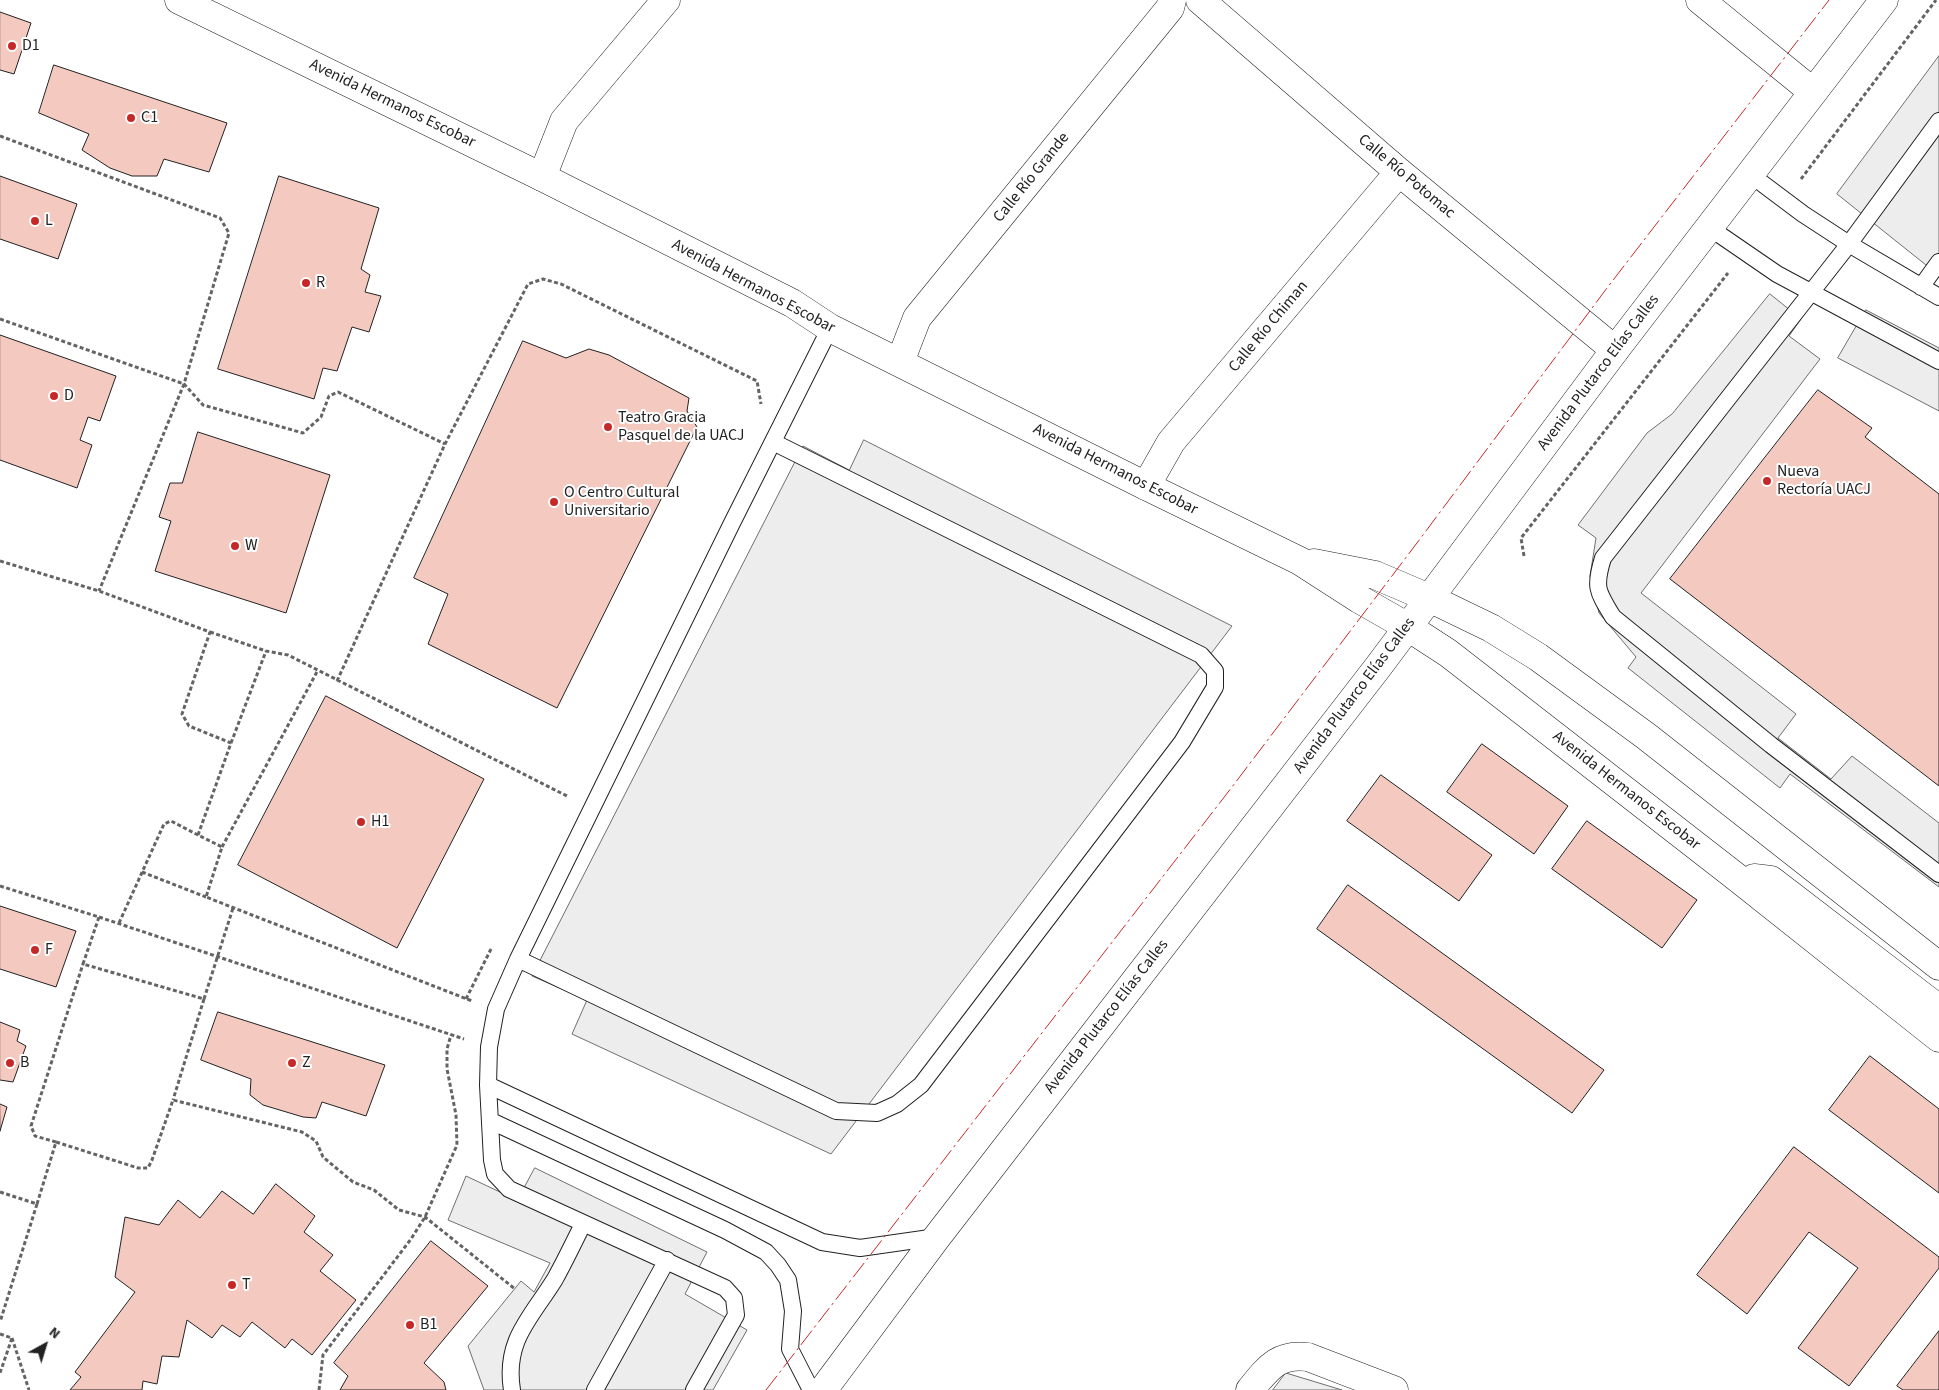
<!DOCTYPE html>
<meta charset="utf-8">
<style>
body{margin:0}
#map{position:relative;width:1939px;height:1390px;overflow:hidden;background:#fff;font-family:"Source Sans 3",sans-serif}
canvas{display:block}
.north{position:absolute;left:20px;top:1320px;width:50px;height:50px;-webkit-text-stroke:4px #fff;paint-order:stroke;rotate:39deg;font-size:14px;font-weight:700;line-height:20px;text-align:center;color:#222}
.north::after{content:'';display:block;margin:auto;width:18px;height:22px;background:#222;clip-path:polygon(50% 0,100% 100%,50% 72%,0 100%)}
</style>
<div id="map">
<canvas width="1939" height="1390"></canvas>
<div class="north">N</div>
</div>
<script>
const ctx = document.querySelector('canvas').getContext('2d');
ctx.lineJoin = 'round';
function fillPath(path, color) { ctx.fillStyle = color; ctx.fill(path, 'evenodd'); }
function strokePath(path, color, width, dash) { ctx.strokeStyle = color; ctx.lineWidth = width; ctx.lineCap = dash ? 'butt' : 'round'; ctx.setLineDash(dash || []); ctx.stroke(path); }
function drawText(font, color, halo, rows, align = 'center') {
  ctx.font = font + ' "Source Sans 3",sans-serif'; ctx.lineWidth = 4; ctx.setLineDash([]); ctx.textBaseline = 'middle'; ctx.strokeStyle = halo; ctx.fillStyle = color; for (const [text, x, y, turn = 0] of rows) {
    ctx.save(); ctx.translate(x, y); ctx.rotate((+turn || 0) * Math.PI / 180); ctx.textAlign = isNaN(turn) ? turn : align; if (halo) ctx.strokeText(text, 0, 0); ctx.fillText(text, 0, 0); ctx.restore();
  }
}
const green = new Path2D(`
 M 1286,1373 L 1342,1390 L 1273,1390 Z`);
fillPath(green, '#eee');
strokePath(green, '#6f6f6f', 1);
const parking = new Path2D(`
 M 1939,56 L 1939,271 L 1926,265 L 1837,194 Z
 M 1770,294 L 1801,319 L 1789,336 L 1820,359 L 1641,593 L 1796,714 L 1778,738 L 1831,779 L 1852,756 L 1939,823 L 1939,887 L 1790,774 L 1780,788 L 1628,668 L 1636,657 L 1599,613 L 1590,576 L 1596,538 L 1578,525 L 1647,433 L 1672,414 Z
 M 1866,310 L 1939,348 L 1939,411 L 1838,358 Z
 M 864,440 L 1232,626 L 831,1154 L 572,1034 L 587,1000 L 532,976 L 803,446 L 849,470 Z
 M 535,1168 L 707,1252 L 685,1294 L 747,1330 L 713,1390 L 484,1390 L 468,1346 L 521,1281 L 534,1292 L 550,1263 L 448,1220 L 466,1176 L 517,1200 Z`);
fillPath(parking, '#ededed');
strokePath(parking, '#6f6f6f', 1);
const building = new Path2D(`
 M 0,12 L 31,23 L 14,74 L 0,70 Z
 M 54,65 L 227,123 L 209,172 L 164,159 L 157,176 L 132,176 L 110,168 L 82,150 L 89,134 L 39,113 Z
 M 0,176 L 77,204 L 58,259 L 0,239 Z
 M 279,176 L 379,208 L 361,269 L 370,275 L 365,292 L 381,296 L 369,332 L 352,327 L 337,371 L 323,368 L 314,399 L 218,369 Z
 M 0,335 L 116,376 L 100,421 L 88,417 L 80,440 L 92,445 L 77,488 L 0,460 Z
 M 523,341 L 566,358 L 589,349 L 609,355 L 689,398 L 687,411 L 697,427 L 557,708 L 428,644 L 448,594 L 414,578 Z
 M 1818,390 L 1872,428 L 1865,437 L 1939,494 L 1939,786 L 1670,579 Z
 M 198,432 L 330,475 L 286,613 L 155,571 L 171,521 L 159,517 L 170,483 L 182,483 Z
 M 326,696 L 484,779 L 397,948 L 238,865 Z
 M 1482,744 L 1568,806 L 1534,854 L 1447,792 Z
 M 1381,775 L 1492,855 L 1459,901 L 1347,821 Z
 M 1587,821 L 1697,900 L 1662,948 L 1552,869 Z
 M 1348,885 L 1604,1070 L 1572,1113 L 1317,929 Z
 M 0,906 L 76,931 L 56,987 L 0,969 Z
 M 218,1012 L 385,1065 L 366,1116 L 322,1102 L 316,1118 L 303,1117 L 263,1105 L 250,1095 L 251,1079 L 201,1060 Z
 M 0,1022 L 20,1030 L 17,1041 L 26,1046 L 13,1082 L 0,1080 Z
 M 1870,1056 L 1939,1109 L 1939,1193 L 1829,1110 Z
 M 0,1104 L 7,1107 L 0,1131 Z
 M 1794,1147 L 1939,1257 L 1939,1268 L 1849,1386 L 1798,1348 L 1858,1268 L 1809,1232 L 1747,1314 L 1697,1275 Z
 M 276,1184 L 315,1216 L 304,1232 L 333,1255 L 320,1271 L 356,1300 L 312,1355 L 292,1339 L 285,1348 L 252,1322 L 240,1337 L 222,1325 L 212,1338 L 187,1320 L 179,1357 L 162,1356 L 157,1384 L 143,1381 L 142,1390 L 70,1390 L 81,1377 L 75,1372 L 135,1292 L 115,1277 L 125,1217 L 159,1225 L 178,1200 L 200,1218 L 222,1191 L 253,1214 Z
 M 431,1241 L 488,1286 L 424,1363 L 444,1382 L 446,1390 L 340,1390 L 348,1376 L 334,1363 Z
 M 1939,1331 L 1939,1390 L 1903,1390 L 1897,1386 Z`);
fillPath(building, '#f3c9c0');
strokePath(building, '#222', 1);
const lane = new Path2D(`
 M 1939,121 L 1849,244 L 1603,558 C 1594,587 1597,591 1613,617 L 1771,745 L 1939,874
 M 1751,175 L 1803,214 L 1849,244 L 1939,297
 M 1710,228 L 1777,274 L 1939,361
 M 1921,287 L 1939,262
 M 518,959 L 836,1111 L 877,1113 L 897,1104 L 921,1085 L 1182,742 L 1215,687 L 1215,671 L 1201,655 L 773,442
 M 488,1085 L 822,1242 L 860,1248 L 937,1237
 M 491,1121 L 725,1230 L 766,1252 L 778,1265 L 788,1280 L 793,1311 L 790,1349 L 811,1390
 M 512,1390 C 504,1340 531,1318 555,1279 C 565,1261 574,1242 583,1224
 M 595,1390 L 667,1260
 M 694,1390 L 736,1315 L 734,1298 L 725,1288 L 509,1189 L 495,1174 L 492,1160 L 488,1085 L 489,1047 L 496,1009 L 518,959 L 732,523 L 830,328`);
const street = new Path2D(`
 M 1200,0 L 1399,172 L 1615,350
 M 1700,0 L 1813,92
 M 542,177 L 564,121 L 666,0
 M 900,362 L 917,318 L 1170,8 L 1172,0
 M 1146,486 L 1171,442 L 1399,172
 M 1250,1390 C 1268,1368 1278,1353 1308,1357 L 1394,1390`);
const primary = new Path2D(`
 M 179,0 L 542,177 L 792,303 L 830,328 L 1146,486 L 1300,561 L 1359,599 L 1408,627 L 1448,653 L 1488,684 L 1735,876 L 1939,1038
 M 1314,563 L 1375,575 L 1429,598 L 1491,628 L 1538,657 L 1646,736 L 1939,966
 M 1754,878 L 1771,880 L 1939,1009
 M 823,1390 L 937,1237 L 1378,667 L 1615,350 L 1884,0`);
strokePath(lane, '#222', 18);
strokePath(street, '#222', 29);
strokePath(primary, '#222', 29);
strokePath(new Path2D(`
 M 0,136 L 220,218 L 229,233 L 184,384 L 203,405 L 303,433 L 321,417 L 329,396 L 338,392 L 445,444
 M 1801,179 L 1936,0
 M 0,319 L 184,384 L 99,591
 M 1524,556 L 1521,538 L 1728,273
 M 0,561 L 99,591 L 210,632 L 182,714 L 189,726 L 231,743 L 198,835 L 222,847 L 206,897 L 472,1001
 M 210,632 L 266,651 L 288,655 L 567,796
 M 337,681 L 445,444 L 528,284 L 543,279 L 561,284 L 757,381 L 761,404
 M 231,743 L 266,651
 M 222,847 L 318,670
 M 142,872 L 206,897
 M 0,886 L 99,917 L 83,964 L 204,999 L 173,1100
 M 99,917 L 464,1039
 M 119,923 L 164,824 L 171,821 L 198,835
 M 204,999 L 233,908
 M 466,999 L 491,949
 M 56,1142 L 35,1136 L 31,1126 L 83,964
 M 0,1192 L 37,1204 L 0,1322
 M 37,1204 L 56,1142 L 138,1168 L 148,1168 L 152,1160 L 173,1100 L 302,1132 L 316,1141 L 323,1157 L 353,1182 L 374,1190 L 399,1210 L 425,1217 L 515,1289
 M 0,1334 L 12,1338 L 0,1373
 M 12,1338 L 29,1390
 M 319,1390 L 323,1355 L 411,1239 L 425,1217 L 457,1145 L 456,1115 L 447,1069 L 447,1049 L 451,1035`), '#646464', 3, [4, 2.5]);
strokePath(lane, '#fff', 16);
strokePath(street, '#fff', 28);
strokePath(primary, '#fff', 28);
strokePath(new Path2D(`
 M 766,1390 L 1232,787 L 1420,539 L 1607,288 L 1829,0`), '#c62828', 1, [18, 4, 2.5, 4]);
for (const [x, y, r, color] of [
 [12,46,5,"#c62828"],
 [131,118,5,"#c62828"],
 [35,221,5,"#c62828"],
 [306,283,5,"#c62828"],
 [54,396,5,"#c62828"],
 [608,427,5,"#c62828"],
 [1767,481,5,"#c62828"],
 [554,502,5,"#c62828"],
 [235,546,5,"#c62828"],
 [361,822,5,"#c62828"],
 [35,950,5,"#c62828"],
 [10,1063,5,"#c62828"],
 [292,1063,5,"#c62828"],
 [232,1285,5,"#c62828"],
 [410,1325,5,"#c62828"]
]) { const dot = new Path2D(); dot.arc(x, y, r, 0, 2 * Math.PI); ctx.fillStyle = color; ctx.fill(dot); strokePath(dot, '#fff', 2); }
drawText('16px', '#222', '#fff', [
 ["D1",22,46],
 ["C1",141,118],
 ["L",45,221],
 ["R",316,283],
 ["D",64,396],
 ["Teatro Gracia",618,418],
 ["Pasquel de la UACJ",618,436],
 ["Nueva",1777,472],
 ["Rectoría UACJ",1777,490],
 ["O Centro Cultural",564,493],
 ["Universitario",564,511],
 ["W",245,546],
 ["H1",371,822],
 ["F",45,950],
 ["B",20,1063],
 ["Z",302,1063],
 ["T",242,1285],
 ["B1",420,1325]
], 'left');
drawText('16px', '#222', '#fff', [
 ["Avenida Hermanos Escobar",392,104,26],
 ["Calle Río Potomac",1406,177,40],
 ["Calle Río Grande",1032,178,-51],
 ["Avenida Hermanos Escobar",753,287,28],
 ["Calle Río Chiman",1269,327,-50],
 ["Avenida Plutarco Elías Calles",1599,373,-53],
 ["Avenida Hermanos Escobar",1115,470,27],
 ["Avenida Plutarco Elías Calles",1355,696,-53],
 ["Avenida Hermanos Escobar",1626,791,38],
 ["Avenida Plutarco Elías Calles",1107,1017,-52]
]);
</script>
